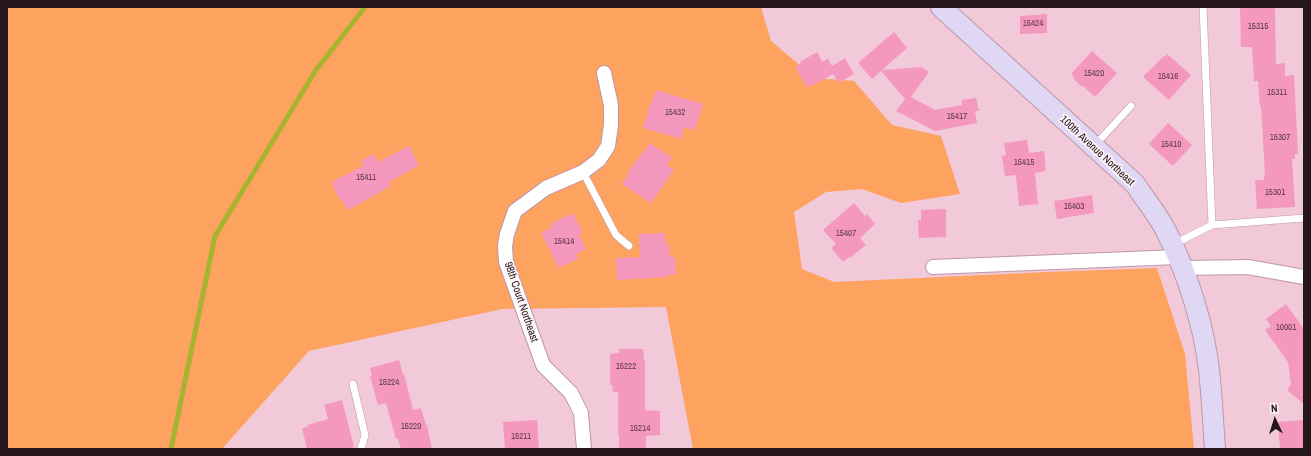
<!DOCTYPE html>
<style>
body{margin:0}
#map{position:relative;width:1311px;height:456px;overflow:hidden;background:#f2c9d8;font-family:"Archivo Narrow",sans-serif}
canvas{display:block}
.frame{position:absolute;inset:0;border:8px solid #25161c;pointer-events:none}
.north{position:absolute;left:1255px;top:400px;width:40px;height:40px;-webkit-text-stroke:3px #fdf4f7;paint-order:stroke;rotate:356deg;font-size:11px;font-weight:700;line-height:16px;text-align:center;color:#25161c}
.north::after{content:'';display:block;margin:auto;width:14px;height:18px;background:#25161c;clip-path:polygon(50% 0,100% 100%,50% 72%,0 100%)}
</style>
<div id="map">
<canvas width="1311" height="456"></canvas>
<div class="frame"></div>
<div class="north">N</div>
</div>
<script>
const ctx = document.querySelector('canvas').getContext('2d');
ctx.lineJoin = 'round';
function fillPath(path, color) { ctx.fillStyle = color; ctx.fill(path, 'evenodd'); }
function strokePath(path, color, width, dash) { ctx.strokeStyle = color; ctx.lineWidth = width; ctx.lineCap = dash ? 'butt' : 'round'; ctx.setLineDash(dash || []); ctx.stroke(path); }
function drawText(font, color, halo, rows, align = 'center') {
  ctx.font = font + ' "Archivo Narrow",sans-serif'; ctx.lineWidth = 3.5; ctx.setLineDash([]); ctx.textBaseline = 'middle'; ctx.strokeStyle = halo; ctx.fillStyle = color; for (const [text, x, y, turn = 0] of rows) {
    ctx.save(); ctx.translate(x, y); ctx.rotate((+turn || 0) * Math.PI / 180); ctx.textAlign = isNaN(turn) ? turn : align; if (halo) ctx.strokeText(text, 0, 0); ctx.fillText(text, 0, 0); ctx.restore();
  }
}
fillPath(new Path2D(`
 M 7,7 L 761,7 L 771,41 L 815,78 L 854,81 L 892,125 L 941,136 L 960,194 L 901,203 L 862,189 L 826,192 L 794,212 L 802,269 L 834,282 L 1047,272 L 1157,268 L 1185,354 L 1194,449 L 693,449 L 666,307 L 502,309 L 309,351 L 222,449 L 7,449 Z`), '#fea260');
strokePath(new Path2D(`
 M 171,449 L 215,236 L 316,70 L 365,7`), '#a8b32f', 5);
fillPath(new Path2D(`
 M 1275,7 L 1276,64 L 1285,63 L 1285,76 L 1294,75 L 1298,154 L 1295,154 L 1295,159 L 1292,159 L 1295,207 L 1257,209 L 1255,180 L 1264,180 L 1264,176 L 1265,175 L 1261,106 L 1260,106 L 1258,81 L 1254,81 L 1252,47 L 1241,47 L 1240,8 Z
 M 1047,14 L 1047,33 L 1020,34 L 1020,16 Z
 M 894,32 L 907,48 L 882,70 L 922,67 L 929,72 L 911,97 L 935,110 L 962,105 L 962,100 L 976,98 L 979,111 L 975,111 L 977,123 L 935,131 L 896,111 L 905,99 L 881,71 L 872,79 L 858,63 Z
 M 1092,51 L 1117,73 L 1095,97 L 1083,86 L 1082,87 L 1073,78 L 1074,77 L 1071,74 Z
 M 817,52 L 822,62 L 828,59 L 832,66 L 845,58 L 854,74 L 839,83 L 833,74 L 814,85 L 813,84 L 807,87 L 795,67 L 801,64 L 800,62 Z
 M 1167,54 L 1191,75 L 1169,100 L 1143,77 L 1164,56 L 1165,57 Z
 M 656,90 L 703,104 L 695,130 L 684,127 L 681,139 L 643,128 L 652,99 L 653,99 Z
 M 1168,123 L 1192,145 L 1173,166 L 1149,144 Z
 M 1027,140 L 1029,153 L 1044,151 L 1046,171 L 1035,173 L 1038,204 L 1019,206 L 1016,175 L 1005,176 L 1002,156 L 1006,155 L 1004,143 Z
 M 650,143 L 672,158 L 667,165 L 674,170 L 651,203 L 622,184 L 629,174 L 627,173 Z
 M 409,146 L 419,165 L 389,182 L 391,186 L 348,210 L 341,199 L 340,200 L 333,187 L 334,186 L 332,182 L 364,165 L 361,161 L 373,154 L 378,162 Z
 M 1092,195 L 1094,213 L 1057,219 L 1054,201 Z
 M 854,203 L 865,216 L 867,214 L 875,224 L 860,238 L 866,245 L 850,258 L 849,257 L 843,262 L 831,248 L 836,244 L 823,230 Z
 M 946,209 L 946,237 L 919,238 L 918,220 L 921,220 L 921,210 Z
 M 573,213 L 583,233 L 579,235 L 586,249 L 576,254 L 578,259 L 559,268 L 541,233 L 552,227 L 550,224 Z
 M 665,233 L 666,245 L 669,245 L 670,257 L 675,257 L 676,275 L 668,275 L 668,277 L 617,280 L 616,258 L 640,257 L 639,234 Z
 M 1286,304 L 1304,329 L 1304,404 L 1287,390 L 1291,384 L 1288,362 L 1265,330 L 1271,326 L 1266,319 Z
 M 619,349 L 643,349 L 644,360 L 645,360 L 645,410 L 660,411 L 660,435 L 646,436 L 646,449 L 619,449 L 619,434 L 618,434 L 618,392 L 613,392 L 612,385 L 610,385 L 610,354 L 619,353 Z
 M 399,360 L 403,375 L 404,374 L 413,410 L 421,408 L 426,425 L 427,425 L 432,449 L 401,449 L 398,439 L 396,439 L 386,403 L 378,405 L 370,376 L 372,376 L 370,368 Z
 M 342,400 L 354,447 L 347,449 L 307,449 L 302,428 L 308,427 L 307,425 L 328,419 L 324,405 Z
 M 537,420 L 539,449 L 505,449 L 503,422 Z
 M 1304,420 L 1304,449 L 1280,449 L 1278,422 Z`), '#f598bd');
const service = new Path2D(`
 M 1203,7 L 1212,225
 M 1095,145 L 1131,106
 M 583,172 L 616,235 L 629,246
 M 1174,244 L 1212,225 L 1304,218
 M 353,384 L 365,435 L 361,449`);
const minor = new Path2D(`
 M 933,267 L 1178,257
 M 1183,268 L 1248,267 L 1304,277
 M 584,449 L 581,413 L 571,393 L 543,365 L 506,262 L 505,246 L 507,234 L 515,211 L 546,188 L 583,172 L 599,160 L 608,146 L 611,125 L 611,105 L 604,73`);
const secondary = new Path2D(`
 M 941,7 L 1135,184 C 1146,201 1160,217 1168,235 C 1188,275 1204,326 1209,370 C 1212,396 1213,423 1215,449`);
strokePath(service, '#be97a6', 8);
strokePath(minor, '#be97a6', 16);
strokePath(secondary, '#be97a6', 22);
strokePath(service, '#fff', 7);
strokePath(minor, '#fff', 14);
strokePath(secondary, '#dfd7f4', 20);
drawText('9px', '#593644', null, [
 ["15424",1033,24],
 ["15315",1258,27],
 ["15420",1094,74],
 ["15416",1168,77],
 ["15311",1277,93],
 ["15432",675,113],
 ["15417",957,117],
 ["15307",1280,138],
 ["15410",1171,145],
 ["15415",1024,163],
 ["15411",366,178],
 ["15301",1275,193],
 ["15403",1074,207],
 ["15407",846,234],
 ["15414",564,242],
 ["10001",1286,328],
 ["15222",626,367],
 ["15224",389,383],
 ["15220",411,427],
 ["15214",640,429],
 ["15211",521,437]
]);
drawText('11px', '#25161c', '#fdf4f7', [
 ["100th Avenue Northeast",1097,151,43],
 ["98th Court Northeast",521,302,71]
]);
</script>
